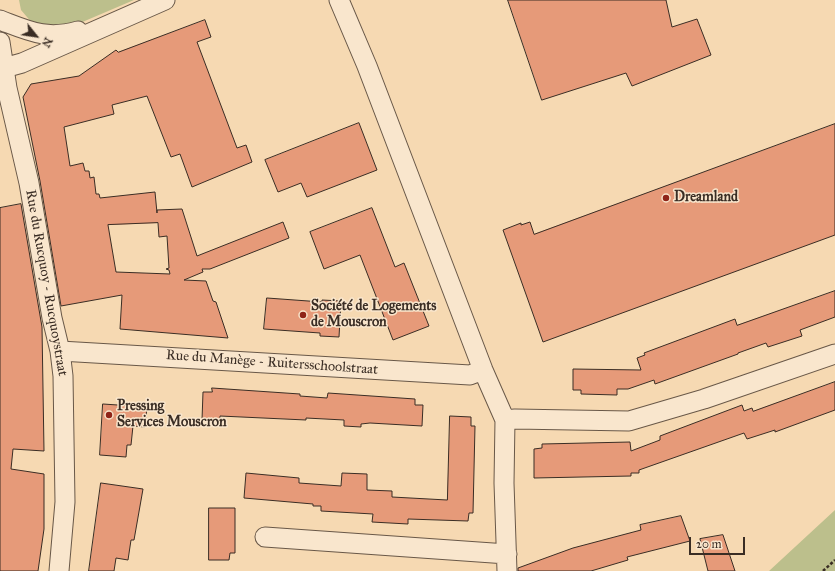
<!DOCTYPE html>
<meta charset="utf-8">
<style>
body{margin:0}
#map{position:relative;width:835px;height:571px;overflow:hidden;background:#f6d9b2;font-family:"IM FELL Great Primer",serif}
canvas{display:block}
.north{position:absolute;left:16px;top:16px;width:40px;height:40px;-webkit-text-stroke:3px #f9e6cd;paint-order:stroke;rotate:120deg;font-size:11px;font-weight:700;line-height:16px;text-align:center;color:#3a2d24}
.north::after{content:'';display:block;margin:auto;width:14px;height:18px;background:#3a2d24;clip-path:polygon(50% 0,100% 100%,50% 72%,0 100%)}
.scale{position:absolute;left:689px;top:537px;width:56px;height:18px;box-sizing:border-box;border:2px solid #3a2d24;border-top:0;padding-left:5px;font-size:12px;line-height:14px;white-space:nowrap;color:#3a2d24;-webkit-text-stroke:3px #f9e6cd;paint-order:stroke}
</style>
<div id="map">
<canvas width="835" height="571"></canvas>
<div class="north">N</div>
<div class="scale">20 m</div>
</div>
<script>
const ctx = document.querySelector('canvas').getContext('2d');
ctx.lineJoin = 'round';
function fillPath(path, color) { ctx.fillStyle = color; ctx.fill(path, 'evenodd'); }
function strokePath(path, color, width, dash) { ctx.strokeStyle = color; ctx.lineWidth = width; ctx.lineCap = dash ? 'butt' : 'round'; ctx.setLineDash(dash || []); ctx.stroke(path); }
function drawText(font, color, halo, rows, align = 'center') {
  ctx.font = font + ' "IM FELL Great Primer",serif'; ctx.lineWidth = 3; ctx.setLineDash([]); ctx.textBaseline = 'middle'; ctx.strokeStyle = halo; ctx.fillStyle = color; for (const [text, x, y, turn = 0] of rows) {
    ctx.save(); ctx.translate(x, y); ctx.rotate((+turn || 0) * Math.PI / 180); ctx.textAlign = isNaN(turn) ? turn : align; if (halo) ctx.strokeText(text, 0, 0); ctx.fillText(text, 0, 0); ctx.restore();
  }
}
fillPath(new Path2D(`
 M 19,0 L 134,0 L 66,29 L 33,24 L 21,10 Z
 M 835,510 L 835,571 L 769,571 Z`), '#bcbf8c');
const building = new Path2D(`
 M 508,0 L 666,0 L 672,27 L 697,19 L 711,55 L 632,86 L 626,73 L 542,100 Z
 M 205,20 L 211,37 L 197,42 L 237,148 L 246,145 L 252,162 L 192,187 L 180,154 L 171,157 L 147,96 L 112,105 L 114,114 L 64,127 L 70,166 L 83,163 L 85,171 L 89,171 L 90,178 L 94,177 L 96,194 L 99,194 L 100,198 L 155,192 L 157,213 L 157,210 L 182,209 L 197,256 L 283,222 L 289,238 L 210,269 L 202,269 L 203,272 L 184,280 L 206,281 L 213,301 L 216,302 L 228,338 L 120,329 L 122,295 L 61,306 L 40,181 L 23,97 L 31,84 L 79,76 L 116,50 L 118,52 ZM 158,223 L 159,237 L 167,236 L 169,268 L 166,269 L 169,270 L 170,274 L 116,272 L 108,225 Z
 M 359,123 L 377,170 L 307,197 L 301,183 L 278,192 L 265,160 Z
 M 835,124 L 835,235 L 543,342 L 503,230 L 521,223 L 521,225 L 530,222 L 534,234 Z
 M 21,204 L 42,327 L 44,451 L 13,449 L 11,469 L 44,474 L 44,529 L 38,571 L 0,571 L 0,208 Z
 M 372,208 L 395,267 L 404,263 L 429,326 L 393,340 L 360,255 L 324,269 L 310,232 Z
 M 835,291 L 835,317 L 800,330 L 802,336 L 768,347 L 766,343 L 738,353 L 738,354 L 655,384 L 654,380 L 628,389 L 617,389 L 617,395 L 581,394 L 581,390 L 573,390 L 573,369 L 641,370 L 637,358 L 645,355 L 644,353 L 735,319 L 737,325 Z
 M 267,298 L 322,302 L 322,300 L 341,301 L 339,337 L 320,336 L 320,333 L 264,329 Z
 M 835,382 L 835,410 L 775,432 L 775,430 L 747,439 L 744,433 L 639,470 L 639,473 L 631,473 L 631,476 L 534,478 L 534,449 L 542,448 L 542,444 L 630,442 L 631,451 L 660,440 L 660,436 L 742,405 L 744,411 L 752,408 L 753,411 Z
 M 212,388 L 300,394 L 300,396 L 327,398 L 328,393 L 415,399 L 415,405 L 423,405 L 422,426 L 370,423 L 361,424 L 361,427 L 344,426 L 344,420 L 306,418 L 306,420 L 220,416 L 220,421 L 202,420 L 203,392 L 212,392 Z
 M 103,404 L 147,407 L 145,427 L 133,426 L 131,445 L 127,445 L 126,457 L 100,455 Z
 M 450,416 L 471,417 L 471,426 L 475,426 L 473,513 L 469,513 L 468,521 L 408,519 L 408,524 L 372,522 L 373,514 L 321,511 L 321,506 L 313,506 L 313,504 L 244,498 L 246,473 L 299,478 L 299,483 L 341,486 L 342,473 L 367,474 L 367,490 L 392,491 L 392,497 L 447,500 Z
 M 101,483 L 143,489 L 134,540 L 131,540 L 128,560 L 116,558 L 114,571 L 89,571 Z
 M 209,508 L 235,508 L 235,553 L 230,553 L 229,560 L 209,560 Z
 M 681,516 L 690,541 L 627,557 L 628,560 L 591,571 L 518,571 L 518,568 L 573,548 L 641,530 L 640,525 Z
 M 723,535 L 735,571 L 708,571 L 700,539 Z`);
fillPath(building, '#e69a79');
strokePath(building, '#3a2d24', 1);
const minor = new Path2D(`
 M 339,0 L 367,66 L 483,370 L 505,420 L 504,483 L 507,571
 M 0,20 C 29,31 46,40 78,31
 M 0,42 L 7,88 L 29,183 L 52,318 L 60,351 L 63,376 L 65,502 L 59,571
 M 0,69 L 22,63 L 165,0
 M 60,351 L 470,375 L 483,370
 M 505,420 L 515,419 L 629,421 L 704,399 L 835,354
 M 265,537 L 507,554`);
strokePath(minor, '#695848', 21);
strokePath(new Path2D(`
 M 823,571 L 835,560`), '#3a2d24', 2.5, [3, 2]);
strokePath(minor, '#f9e6cd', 19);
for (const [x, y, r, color] of [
 [666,198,4,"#8f2418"],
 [303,315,4,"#8f2418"],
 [109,415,4,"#8f2418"]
]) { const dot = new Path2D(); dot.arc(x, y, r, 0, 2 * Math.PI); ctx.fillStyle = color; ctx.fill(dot); strokePath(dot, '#f9e6cd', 1.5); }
drawText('bold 14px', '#3a2d24', '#f9e6cd', [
 ["Dreamland",674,198],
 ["Société de Logements",311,307],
 ["de Mouscron",311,323],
 ["Pressing",117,407],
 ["Services Mouscron",117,423]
], 'left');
drawText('14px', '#3a2d24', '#f9e6cd', [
 ["Rue du Rucquoy - Rucquoystraat",46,283,80],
 ["Rue du Manège - Ruitersschoolstraat",272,363,4]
]);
</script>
